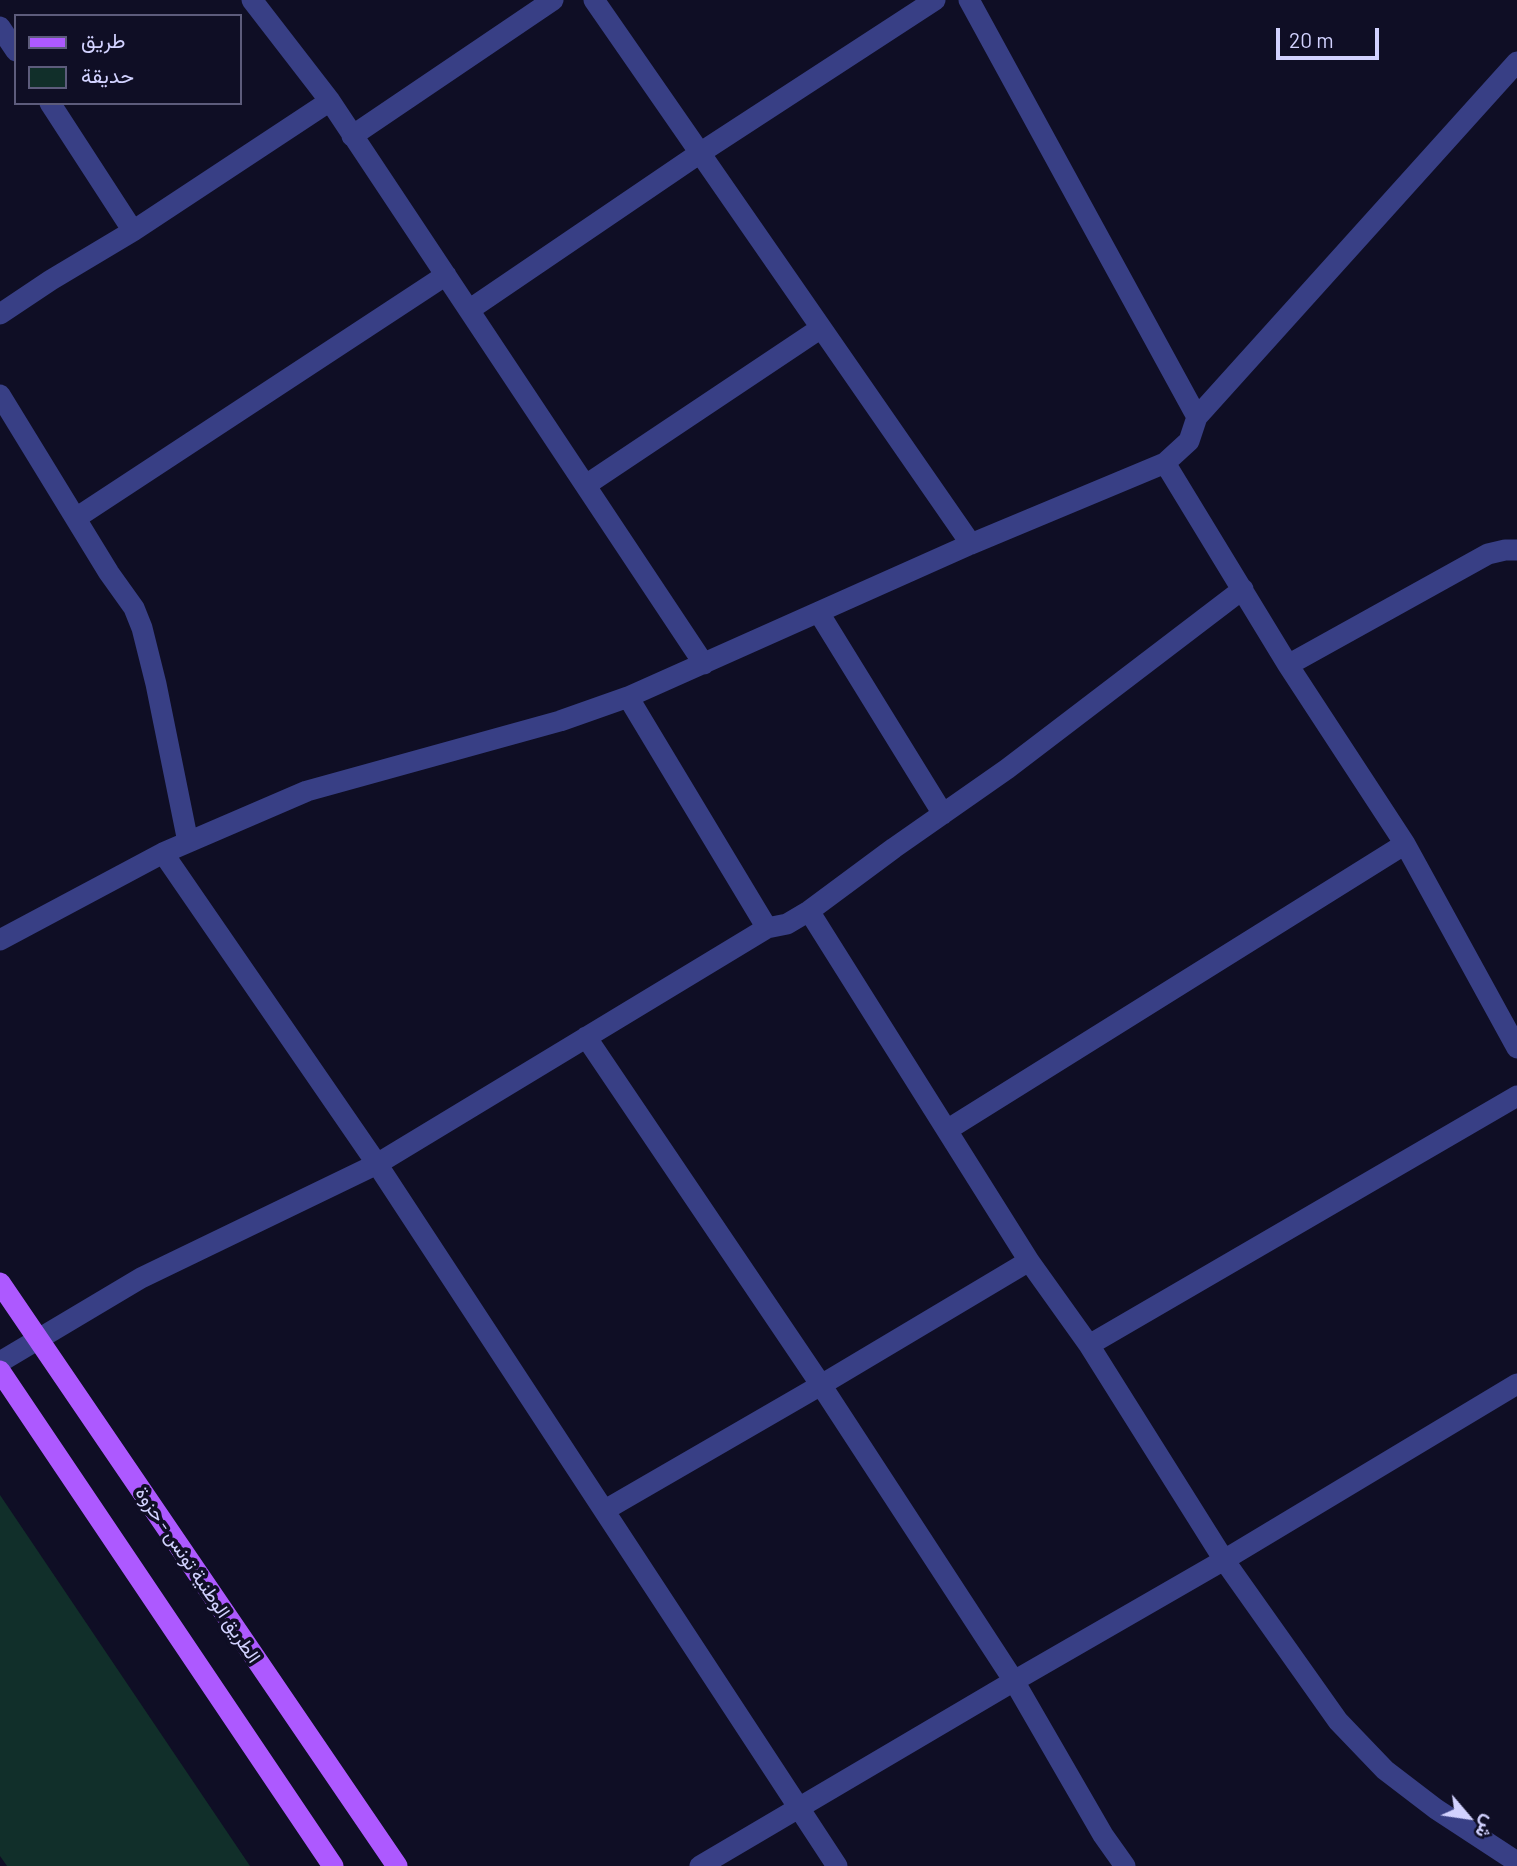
<!DOCTYPE html>
<meta charset="utf-8">
<style>
body{margin:0}
#map{position:relative;width:1517px;height:1866px;overflow:hidden;background:#0f0e25;font-family:Barlow,Vazirmatn,sans-serif}
canvas{display:block}
.legend{position:absolute;left:14px;top:14px;width:228px;height:91px;box-sizing:border-box;background:#0f0e25;border:2px solid #5d5c7c;margin:0;padding:9px 12px;list-style:none;font-size:21px;color:#d2d2ff}
.legend li{display:flex;align-items:center;gap:14px;height:35px}
.legend b{width:35px;border:2px solid #5d5c7c}
.north{position:absolute;left:1433px;top:1782px;width:70px;height:70px;-webkit-text-stroke:5px #0f0e25;paint-order:stroke;rotate:119deg;font-size:19px;font-weight:700;line-height:28px;text-align:center;color:#d2d2ff}
.north::after{content:'';display:block;margin:auto;width:24px;height:32px;background:#d2d2ff;clip-path:polygon(50% 0,100% 100%,50% 72%,0 100%)}
.scale{position:absolute;left:1276px;top:28px;width:103px;height:32px;box-sizing:border-box;border:4px solid #d2d2ff;border-top:0;padding-left:9px;font-size:21px;line-height:24px;white-space:nowrap;color:#d2d2ff;-webkit-text-stroke:5px #0f0e25;paint-order:stroke}
</style>
<div id="map">
<canvas width="1517" height="1866"></canvas>
<ul class="legend">
<li><b style="height:9px;background:#ad59ff"></b>طريق</li>
<li><b style="height:19px;background:#112f2a"></b>حديقة</li>
</ul>
<div class="north">ش</div>
<div class="scale">20 m</div>
</div>
<script>
const ctx = document.querySelector('canvas').getContext('2d');
ctx.lineJoin = 'round';
function fillPath(path, color) { ctx.fillStyle = color; ctx.fill(path, 'evenodd'); }
function strokePath(path, color, width, dash) { ctx.strokeStyle = color; ctx.lineWidth = width; ctx.lineCap = dash ? 'butt' : 'round'; ctx.setLineDash(dash || []); ctx.stroke(path); }
function drawText(font, color, halo, rows, align = 'center') {
  ctx.font = font + ' Barlow,Vazirmatn,sans-serif'; ctx.lineWidth = 7; ctx.setLineDash([]); ctx.textBaseline = 'middle'; ctx.strokeStyle = halo; ctx.fillStyle = color; for (const [text, x, y, turn = 0] of rows) {
    ctx.save(); ctx.translate(x, y); ctx.rotate((+turn || 0) * Math.PI / 180); ctx.textAlign = isNaN(turn) ? turn : align; if (halo) ctx.strokeText(text, 0, 0); ctx.fillText(text, 0, 0); ctx.restore();
  }
}
fillPath(new Path2D(`
 M 0,1495 L 250,1866 L 7,1866 L 0,1856 Z`), '#112f2a');
strokePath(new Path2D(`
 M 252,0 L 330,101 L 704,664
 M 594,0 L 971,544
 M 969,0 L 1197,417
 M 0,27 L 16,51
 M 50,103 L 133,231
 M 352,136 L 553,0
 M 469,310 L 700,153 L 935,0
 M 0,314 L 51,280 L 133,231 L 330,101
 M 0,395 L 109,573 L 134,608 L 142,628 L 156,684 L 188,842
 M 1165,463 L 1288,665 L 1405,844 L 1517,1048
 M 586,485 L 821,328
 M 76,518 L 446,275
 M 819,613 L 943,814
 M 1288,665 L 1488,554 L 1505,550 L 1517,550
 M 628,697 L 767,928
 M 163,853 L 377,1164 L 837,1866
 M 809,911 L 1029,1261 L 1089,1345 L 1224,1560 L 1338,1721 L 1385,1770 L 1436,1809 L 1517,1862
 M 0,940 L 163,853 L 307,791 L 560,721 L 628,697 L 971,544 L 1165,463 L 1189,441 L 1197,417 L 1517,62
 M 586,1037 L 821,1385 L 1014,1681 L 1103,1835 L 1125,1866
 M 947,1130 L 1405,844
 M 1089,1345 L 1517,1096
 M 0,1362 L 141,1278 L 377,1164 L 767,928 L 787,924 L 809,911 L 894,848 L 1007,769 L 1243,589
 M 605,1510 L 821,1385 L 1029,1261
 M 700,1866 L 1014,1681 L 1224,1560 L 1517,1384`), '#383f85', 21);
strokePath(new Path2D(`
 M 0,1283 L 397,1866
 M 0,1371 L 333,1866`), '#ad59ff', 21);
drawText('19px', '#d2d2ff', '#0f0e25', [
 ["الطريق الوطنية تونس - حزوة",198,1575,56]
]);
</script>
